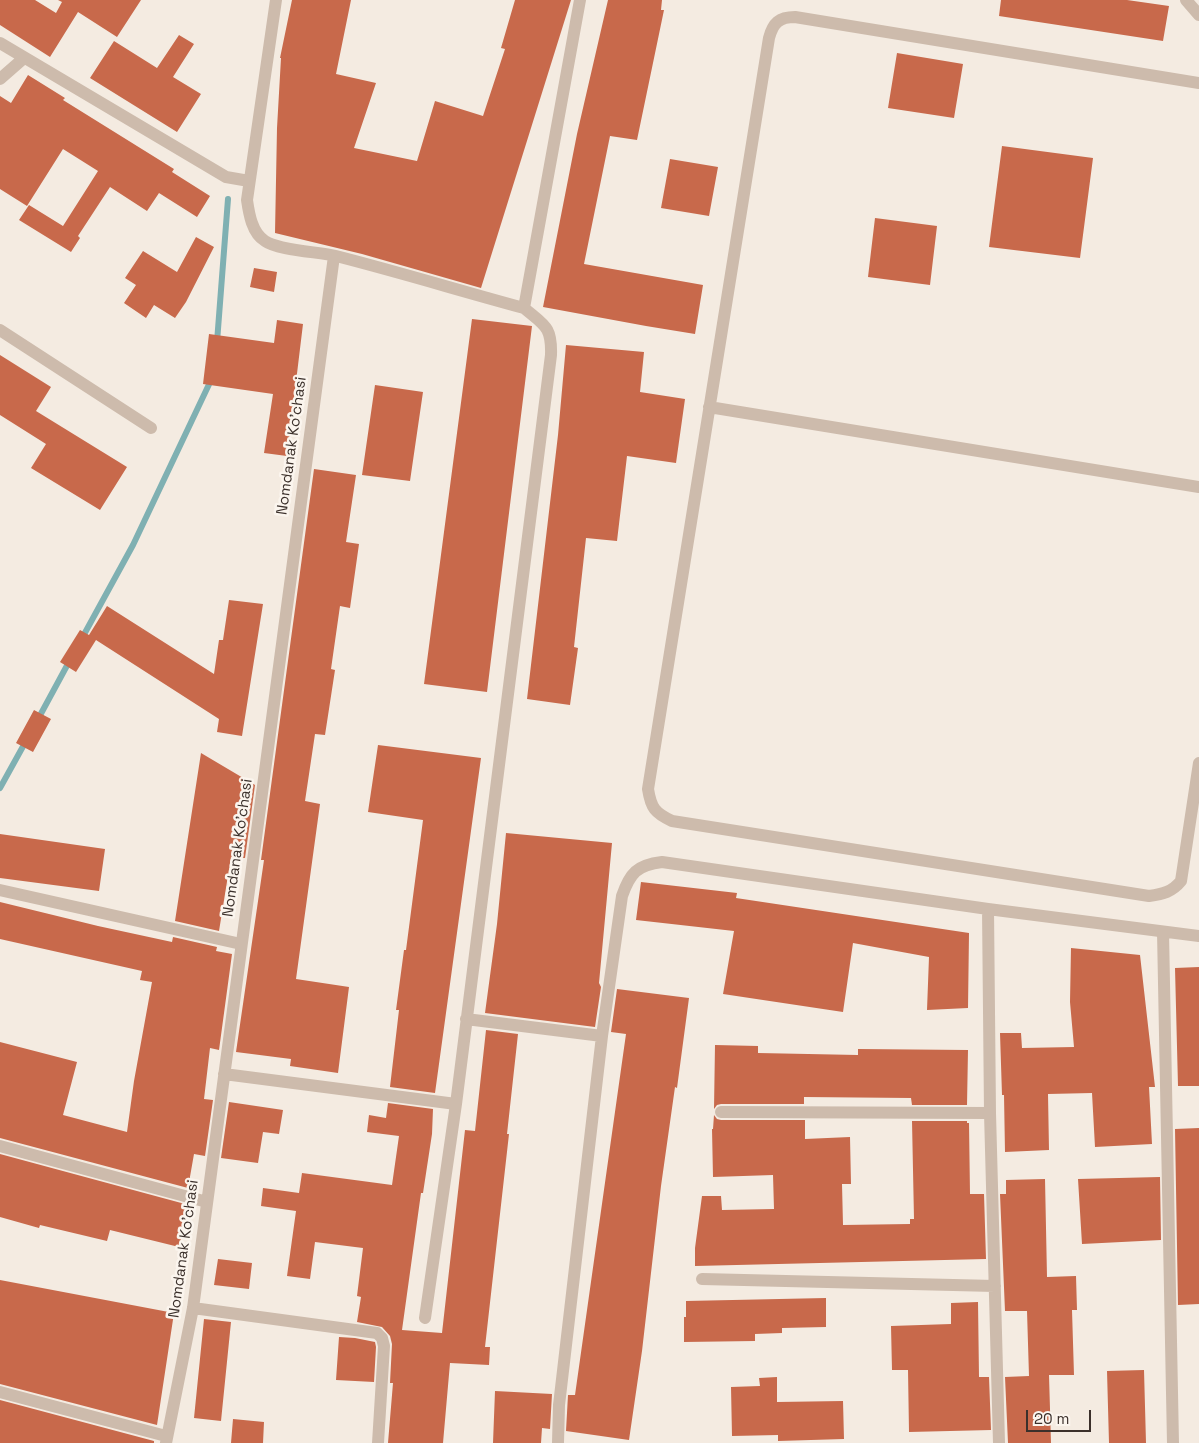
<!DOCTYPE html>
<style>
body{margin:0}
#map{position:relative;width:1199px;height:1443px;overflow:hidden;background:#f4ebe1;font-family:"Space Grotesk",sans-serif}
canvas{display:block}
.scale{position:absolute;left:1026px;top:1410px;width:65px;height:22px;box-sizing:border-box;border:2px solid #3b302b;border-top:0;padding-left:6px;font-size:15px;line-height:18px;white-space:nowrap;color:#3b302b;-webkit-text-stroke:4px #fbf5ee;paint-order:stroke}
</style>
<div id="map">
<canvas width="1199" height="1443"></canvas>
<div class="scale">20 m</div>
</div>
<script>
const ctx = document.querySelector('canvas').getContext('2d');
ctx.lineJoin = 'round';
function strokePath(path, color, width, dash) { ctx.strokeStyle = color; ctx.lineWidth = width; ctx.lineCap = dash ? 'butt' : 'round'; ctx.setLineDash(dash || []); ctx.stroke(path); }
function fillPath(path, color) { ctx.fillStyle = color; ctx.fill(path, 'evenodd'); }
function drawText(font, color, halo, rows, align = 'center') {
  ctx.font = font + ' "Space Grotesk",sans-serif'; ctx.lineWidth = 5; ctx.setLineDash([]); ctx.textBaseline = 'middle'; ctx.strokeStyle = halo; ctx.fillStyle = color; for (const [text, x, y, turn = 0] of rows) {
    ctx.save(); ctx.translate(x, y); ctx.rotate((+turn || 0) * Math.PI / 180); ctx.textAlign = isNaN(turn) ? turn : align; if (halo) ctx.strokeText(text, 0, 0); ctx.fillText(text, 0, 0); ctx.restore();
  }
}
strokePath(new Path2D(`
 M 217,342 L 228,199
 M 81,640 L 133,545 L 212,378
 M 37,721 L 70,660
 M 0,788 L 26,741`), '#7fb0b2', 6);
fillPath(new Path2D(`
 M 0,0 L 35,0 L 56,13 L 62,2 L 58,0 L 141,0 L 117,37 L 78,12 L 50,57 L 0,25 Z
 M 292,0 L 351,0 L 336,74 L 376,83 L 354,148 L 417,161 L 435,101 L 483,116 L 505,49 L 501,48 L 515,0 L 571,0 L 481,288 L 362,254 L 275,233 L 277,128 L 281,58 L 280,58 Z
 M 608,0 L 662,0 L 661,10 L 664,10 L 637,140 L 610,136 L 584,264 L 703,285 L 695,334 L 646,326 L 543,307 L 577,134 Z
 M 1001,0 L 1127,0 L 1169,6 L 1163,41 L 999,16 Z
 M 179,35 L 194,44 L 173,77 L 201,94 L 177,132 L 90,78 L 114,41 L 157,68 Z
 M 897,53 L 963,64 L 954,118 L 888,108 Z
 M 28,75 L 65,98 L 63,100 L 174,169 L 172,172 L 210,196 L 197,217 L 159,193 L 147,211 L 110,187 L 78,236 L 80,238 L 71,252 L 19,220 L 29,205 L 63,226 L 98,171 L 63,149 L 27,206 L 0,189 L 0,96 L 11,103 Z
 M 1002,146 L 1093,158 L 1080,258 L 989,247 Z
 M 670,159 L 718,167 L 709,216 L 661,208 Z
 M 875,218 L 937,226 L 930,285 L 868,277 Z
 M 196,237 L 214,247 L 186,302 L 175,318 L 154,305 L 146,318 L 124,303 L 136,285 L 125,278 L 143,251 L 177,272 Z
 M 254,268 L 277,272 L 274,292 L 250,287 Z
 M 472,319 L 532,326 L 487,692 L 424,684 Z
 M 277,320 L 303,324 L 287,456 L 264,453 L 273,394 L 203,384 L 209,334 L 274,343 Z
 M 566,345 L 644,352 L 640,392 L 685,399 L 676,463 L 627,456 L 617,541 L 586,538 L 574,647 L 578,648 L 570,705 L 527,699 L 558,435 Z
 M 0,355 L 51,387 L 36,411 L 127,467 L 100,510 L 31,468 L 46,444 L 0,415 Z
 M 375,385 L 423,392 L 410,481 L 362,475 Z
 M 314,469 L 356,475 L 346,542 L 359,544 L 350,608 L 340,606 L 331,669 L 335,670 L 325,735 L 315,734 L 305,801 L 320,804 L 296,979 L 349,987 L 338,1073 L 290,1066 L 291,1059 L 236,1052 L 264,860 L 261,860 Z
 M 229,600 L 263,604 L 242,736 L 217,732 L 219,719 L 96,640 L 76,672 L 60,662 L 80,630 L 89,635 L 107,606 L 214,674 L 219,640 L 223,640 Z
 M 34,710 L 51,719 L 33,752 L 16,743 Z
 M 378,745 L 481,758 L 435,1093 L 390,1087 L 399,1010 L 396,1010 L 404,950 L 406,950 L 423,820 L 368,812 Z
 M 201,753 L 255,785 L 245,858 L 231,857 L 219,931 L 175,921 Z
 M 506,833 L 612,843 L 599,983 L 601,987 L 595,1027 L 485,1013 L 497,924 Z
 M 0,834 L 105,849 L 99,891 L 0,878 Z
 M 641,882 L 737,893 L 736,898 L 969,933 L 968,1008 L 927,1010 L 929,957 L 853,943 L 843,1012 L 723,994 L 734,931 L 636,920 Z
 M 0,902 L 98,926 L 172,942 L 173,937 L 217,947 L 216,951 L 232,954 L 219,1050 L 210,1048 L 204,1099 L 213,1100 L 205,1156 L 194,1154 L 188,1188 L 0,1138 L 0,1042 L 77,1062 L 63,1115 L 127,1132 L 134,1081 L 152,982 L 140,980 L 142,971 L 0,939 Z
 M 1071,948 L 1140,955 L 1155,1087 L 1149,1087 L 1152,1144 L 1095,1147 L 1092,1093 L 1048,1094 L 1049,1150 L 1005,1152 L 1004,1095 L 1002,1095 L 1000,1033 L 1021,1033 L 1022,1048 L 1074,1047 L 1070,1002 Z
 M 1199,967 L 1199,1086 L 1178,1086 L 1175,968 Z
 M 617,989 L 689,998 L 677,1088 L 675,1087 L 661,1186 L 642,1351 L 629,1440 L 566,1431 L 568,1395 L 575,1395 L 626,1034 L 611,1032 Z
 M 486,1030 L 518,1034 L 507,1134 L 509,1134 L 485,1347 L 490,1347 L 489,1365 L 450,1363 L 443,1443 L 388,1443 L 393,1383 L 390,1383 L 392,1344 L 390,1336 L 382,1327 L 357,1322 L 361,1297 L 357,1296 L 363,1248 L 315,1242 L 310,1279 L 287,1276 L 296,1211 L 261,1206 L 263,1188 L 299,1193 L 302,1173 L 392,1185 L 399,1136 L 367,1132 L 369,1115 L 386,1118 L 388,1103 L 433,1109 L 432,1134 L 423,1193 L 421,1193 L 402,1330 L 442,1333 L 465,1130 L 475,1131 Z
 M 715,1045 L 758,1046 L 758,1053 L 858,1055 L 858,1049 L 968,1050 L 967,1105 L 912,1105 L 911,1098 L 804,1097 L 804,1104 L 721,1104 L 717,1105 L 714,1109 Z
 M 229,1102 L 283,1110 L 279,1134 L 263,1132 L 258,1163 L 221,1158 Z
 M 714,1115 L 717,1119 L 721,1120 L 805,1120 L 805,1139 L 850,1137 L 851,1184 L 842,1184 L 843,1225 L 910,1224 L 910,1219 L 914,1219 L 912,1121 L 967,1121 L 967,1123 L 969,1123 L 970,1194 L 984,1194 L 986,1259 L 695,1266 L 695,1248 L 702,1196 L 721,1196 L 722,1210 L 774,1209 L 773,1175 L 713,1177 L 712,1129 L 713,1129 Z
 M 1199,1128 L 1199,1304 L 1178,1305 L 1175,1129 Z
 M 0,1154 L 185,1204 L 184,1209 L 188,1210 L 179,1247 L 110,1230 L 107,1241 L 40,1225 L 39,1228 L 0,1217 Z
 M 1160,1177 L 1161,1240 L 1082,1244 L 1078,1179 Z
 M 1045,1179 L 1047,1277 L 1076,1276 L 1077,1310 L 1072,1310 L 1074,1375 L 1049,1375 L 1051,1443 L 1008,1443 L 1005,1377 L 1029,1376 L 1027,1311 L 1005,1311 L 1000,1194 L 1006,1194 L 1006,1180 Z
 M 218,1259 L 252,1263 L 249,1289 L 214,1285 Z
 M 0,1280 L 174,1313 L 157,1425 L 0,1384 Z
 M 826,1298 L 826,1327 L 782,1328 L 782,1333 L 755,1334 L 755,1341 L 684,1342 L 684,1317 L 686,1317 L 686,1301 Z
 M 978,1302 L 979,1377 L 989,1377 L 991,1430 L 909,1432 L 908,1370 L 892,1370 L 891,1326 L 951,1324 L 951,1303 Z
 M 204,1319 L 231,1322 L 221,1421 L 194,1418 Z
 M 339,1337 L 355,1338 L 375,1342 L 376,1347 L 374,1382 L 336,1380 Z
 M 1144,1370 L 1146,1443 L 1109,1443 L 1107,1371 Z
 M 777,1377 L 777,1402 L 843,1401 L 844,1439 L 778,1441 L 778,1435 L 732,1436 L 731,1387 L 760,1386 L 759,1378 Z
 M 495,1391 L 552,1394 L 550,1429 L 542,1428 L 541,1443 L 493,1443 Z
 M 0,1400 L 154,1441 L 154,1443 L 0,1443 Z
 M 233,1419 L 264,1422 L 263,1443 L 231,1443 Z`), '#c8694b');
strokePath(new Path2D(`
 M 276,0 L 247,200 C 249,214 252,233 265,241 C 277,250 319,252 336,256 C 399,272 461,291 524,308 C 544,325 552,326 551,355 L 456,1104 L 425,1318
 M 1186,0 L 1199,15
 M 0,43 L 226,177 L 249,181
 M 0,79 L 24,58
 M 1199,83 L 795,17 C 779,17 773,23 769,38 L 648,789 C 651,808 655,813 672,821 L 1149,896 C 1163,894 1172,892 1181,881 L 1199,763
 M 524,308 L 580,0
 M 0,330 L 151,428
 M 709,407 L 1199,487
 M 0,890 L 241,944
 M 988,909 L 990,1113 L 999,1443
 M 1163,932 L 1173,1443
 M 466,1019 L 602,1036
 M 224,1074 L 456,1104
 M 721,1112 L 990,1113
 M 0,1146 L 207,1202
 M 702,1279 L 995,1286
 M 193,1308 L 377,1333 L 382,1338 L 384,1346 L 378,1443
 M 0,1392 L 166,1436
 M 166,1443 L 193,1308 L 334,256
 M 558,1443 L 559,1405 L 602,1036 L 622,896 C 630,873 637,865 662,862 L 988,909 L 1199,936`), '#cdbbac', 12);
drawText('15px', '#3b302b', '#fbf5ee', [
 ["Nomdanak Ko'chasi",292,446,-82],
 ["Nomdanak Ko'chasi",238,848,-82],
 ["Nomdanak Ko'chasi",184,1249,-82]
]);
</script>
